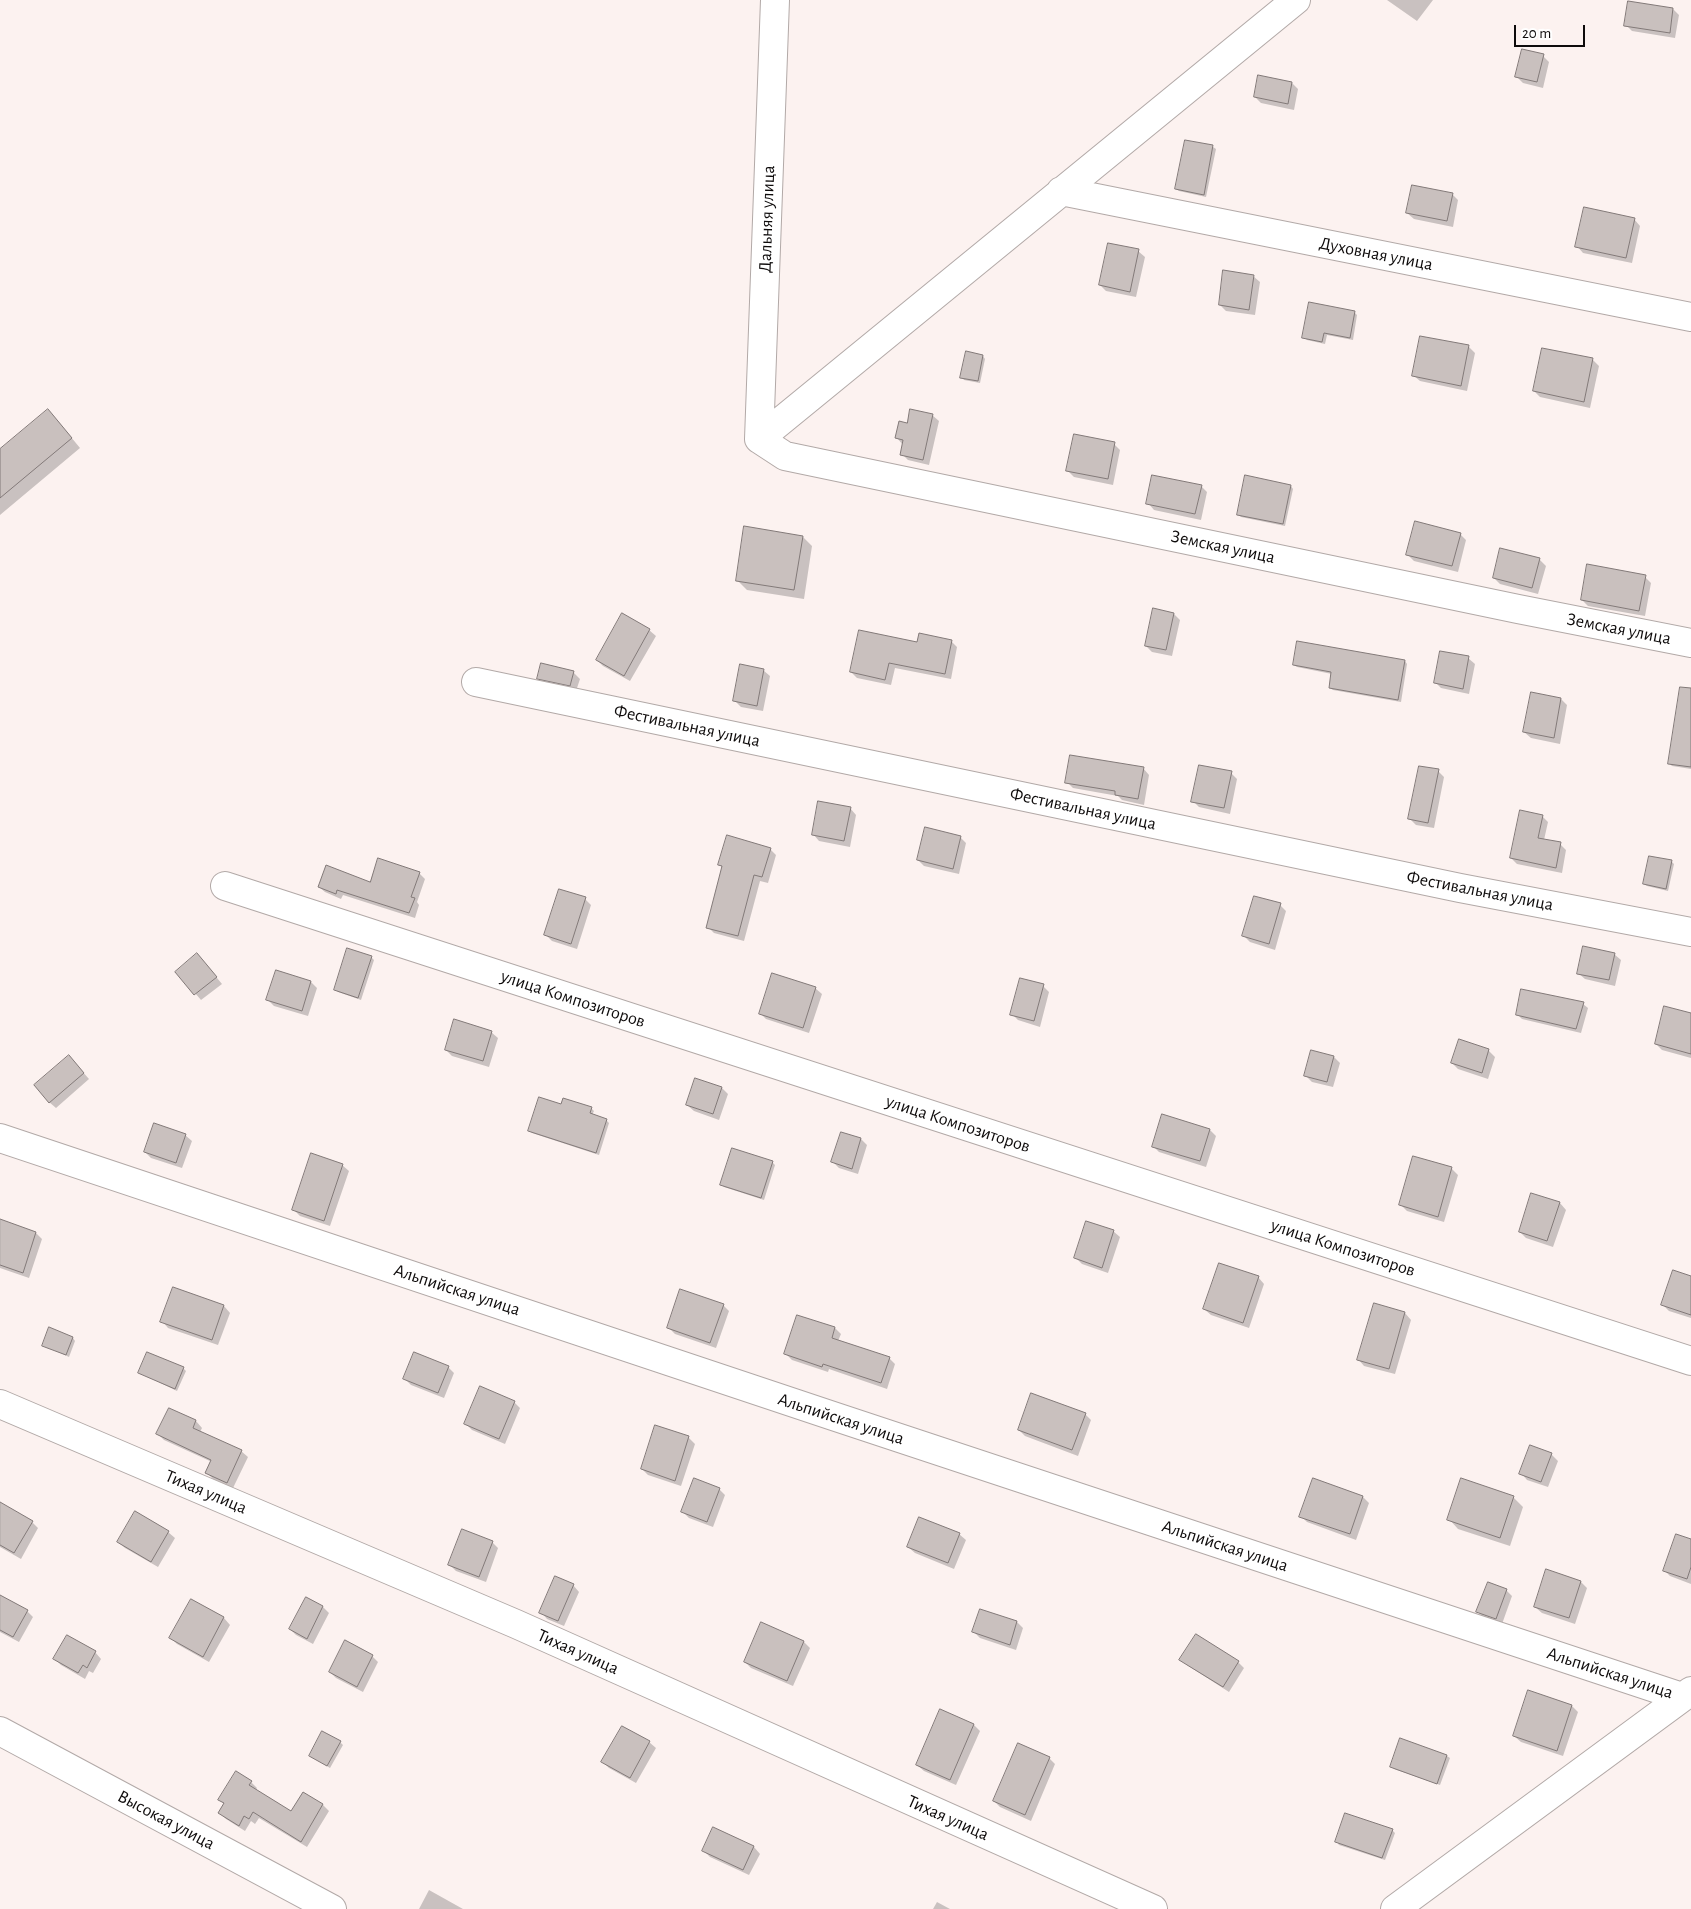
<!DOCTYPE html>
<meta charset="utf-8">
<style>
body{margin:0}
#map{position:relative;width:1691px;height:1909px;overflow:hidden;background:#fcf2f0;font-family:"Alegreya Sans",sans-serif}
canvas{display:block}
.scale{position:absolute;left:1514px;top:25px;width:71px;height:22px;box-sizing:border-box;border:2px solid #0e0b0b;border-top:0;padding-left:6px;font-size:15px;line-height:18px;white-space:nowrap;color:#0e0b0b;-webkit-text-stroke:4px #fff;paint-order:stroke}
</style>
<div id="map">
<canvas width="1691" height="1909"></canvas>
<div class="scale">20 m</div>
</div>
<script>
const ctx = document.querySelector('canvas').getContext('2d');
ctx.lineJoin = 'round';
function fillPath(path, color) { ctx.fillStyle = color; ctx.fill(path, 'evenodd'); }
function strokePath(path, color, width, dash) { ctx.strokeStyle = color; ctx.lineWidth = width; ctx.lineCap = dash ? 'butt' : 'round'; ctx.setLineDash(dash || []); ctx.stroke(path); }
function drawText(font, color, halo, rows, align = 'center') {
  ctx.font = font + ' "Alegreya Sans",sans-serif'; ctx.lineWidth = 4; ctx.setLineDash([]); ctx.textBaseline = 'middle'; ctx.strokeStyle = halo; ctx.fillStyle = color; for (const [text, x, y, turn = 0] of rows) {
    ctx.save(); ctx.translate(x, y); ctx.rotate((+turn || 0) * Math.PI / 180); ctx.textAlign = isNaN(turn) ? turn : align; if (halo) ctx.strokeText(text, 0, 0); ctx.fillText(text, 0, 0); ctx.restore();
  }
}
fillPath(new Path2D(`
 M 1387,0 L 1433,0 L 1417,21 Z
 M 1673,9 L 1679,15 L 1675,38 L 1632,31 L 1626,25 Z
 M 1543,56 L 1549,62 L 1543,88 L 1523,83 L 1516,76 Z
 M 1292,83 L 1298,89 L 1294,110 L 1261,103 L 1255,97 Z
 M 1186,141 L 1213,147 L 1216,149 L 1206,197 L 1179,191 L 1176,189 Z
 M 1452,194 L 1458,200 L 1453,227 L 1414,219 L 1407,213 Z
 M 1634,219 L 1640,226 L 1632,263 L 1583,253 L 1577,246 Z
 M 1138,251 L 1145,257 L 1136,297 L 1106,291 L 1100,285 Z
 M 1253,276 L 1260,282 L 1255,315 L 1226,311 L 1220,305 Z
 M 1354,312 L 1357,315 L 1353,340 L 1327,335 L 1325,344 L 1307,340 L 1304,337 Z
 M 1469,347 L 1475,353 L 1467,391 L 1420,381 L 1413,375 Z
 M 1543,349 L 1593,360 L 1599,366 L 1590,408 L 1540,397 L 1534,391 Z
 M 983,356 L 985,359 L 980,383 L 964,380 L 962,377 Z
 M 932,415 L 939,421 L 929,465 L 908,460 L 902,454 L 903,445 L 897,438 L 908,424 Z
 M 57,420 L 80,448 L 0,515 L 0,450 Z
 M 1114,444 L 1120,450 L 1113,485 L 1074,477 L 1068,471 Z
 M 1201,486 L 1207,492 L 1201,520 L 1154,510 L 1148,503 Z
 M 1291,486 L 1293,489 L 1285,526 L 1241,517 L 1238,514 Z
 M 1460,534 L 1466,540 L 1458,572 L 1414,561 L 1408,555 Z
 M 803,537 L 812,546 L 804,599 L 747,590 L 737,580 Z
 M 1539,559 L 1546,566 L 1538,594 L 1500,584 L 1494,578 Z
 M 1645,577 L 1651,583 L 1645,616 L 1588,606 L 1582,600 Z
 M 1154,610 L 1174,614 L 1180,620 L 1172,656 L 1152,652 L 1146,646 Z
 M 649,630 L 656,636 L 630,681 L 603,666 L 597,660 Z
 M 951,641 L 957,647 L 951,679 L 895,668 L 891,685 L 857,678 L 851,672 L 918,644 Z
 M 1468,658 L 1475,664 L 1469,694 L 1441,688 L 1435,682 Z
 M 1405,661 L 1407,664 L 1401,702 L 1333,690 L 1330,688 L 1332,674 L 1297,667 L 1294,665 Z
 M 763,670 L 770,676 L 763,711 L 741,707 L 735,701 Z
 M 573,672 L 580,679 L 576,691 L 545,685 L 539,678 Z
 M 1532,693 L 1561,699 L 1567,705 L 1560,744 L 1531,738 L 1524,732 Z
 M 1691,716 L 1691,769 L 1672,766 L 1669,763 Z
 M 1143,768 L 1149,775 L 1144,805 L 1122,800 L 1118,796 L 1073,788 L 1067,782 Z
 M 1438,771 L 1444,777 L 1434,828 L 1416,825 L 1410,819 Z
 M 1231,773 L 1237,779 L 1230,814 L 1199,807 L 1193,801 Z
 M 850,808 L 856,815 L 850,847 L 819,841 L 813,834 Z
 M 1542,816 L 1548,822 L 1544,840 L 1560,844 L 1566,850 L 1562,873 L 1517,864 L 1511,858 Z
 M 960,837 L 966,843 L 959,874 L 924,866 L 918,860 Z
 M 770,849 L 776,855 L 768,883 L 760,881 L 744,941 L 714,933 L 708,927 L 723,868 L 720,865 Z
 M 1671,861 L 1674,864 L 1668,891 L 1647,886 L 1644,884 Z
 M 419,873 L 425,879 L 417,902 L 419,905 L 415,918 L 343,895 L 341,899 L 325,892 L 319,887 L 371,883 Z
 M 585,899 L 591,905 L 577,949 L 552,941 L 546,935 Z
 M 1280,905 L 1286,911 L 1275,950 L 1250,942 L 1244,936 Z
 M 1614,954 L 1621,960 L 1615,986 L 1585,979 L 1578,973 Z
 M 371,957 L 374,960 L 361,1000 L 338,992 L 335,989 Z
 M 203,961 L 222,984 L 201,1000 L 177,972 Z
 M 277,971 L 311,982 L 317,988 L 308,1016 L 274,1006 L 268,1000 Z
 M 1043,986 L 1049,992 L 1040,1027 L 1018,1020 L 1012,1014 Z
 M 815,988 L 822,994 L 809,1033 L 766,1019 L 760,1013 Z
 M 1583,1004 L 1588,1008 L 1581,1033 L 1522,1019 L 1517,1014 Z
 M 1691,1015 L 1691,1058 L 1662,1050 L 1656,1044 Z
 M 491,1032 L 498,1038 L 489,1067 L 452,1056 L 446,1050 Z
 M 1488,1050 L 1495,1057 L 1488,1079 L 1458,1069 L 1452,1063 Z
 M 1334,1057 L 1340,1063 L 1333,1087 L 1312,1082 L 1306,1076 Z
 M 75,1063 L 89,1079 L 56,1108 L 49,1102 Z
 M 696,1080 L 722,1088 L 728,1094 L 719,1120 L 694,1111 L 687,1105 Z
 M 562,1106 L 591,1108 L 594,1111 L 592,1115 L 606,1120 L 609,1123 L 599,1155 L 532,1133 L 529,1131 Z
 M 1210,1130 L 1216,1136 L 1206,1167 L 1159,1152 L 1153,1146 Z
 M 842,1133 L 861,1139 L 867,1145 L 858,1174 L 839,1168 L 833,1162 Z
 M 185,1135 L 192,1141 L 182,1168 L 151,1158 L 145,1152 Z
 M 772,1162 L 775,1165 L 764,1200 L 724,1187 L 722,1185 Z
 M 342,1165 L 349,1171 L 330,1226 L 300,1216 L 293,1209 Z
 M 1451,1168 L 1458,1175 L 1444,1222 L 1407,1211 L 1401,1205 Z
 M 1560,1203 L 1566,1210 L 1553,1247 L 1526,1238 L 1520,1232 Z
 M 0,1221 L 36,1233 L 42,1239 L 29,1278 L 0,1268 Z
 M 1113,1231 L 1120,1237 L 1108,1273 L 1082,1264 L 1076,1258 Z
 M 1258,1277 L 1264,1284 L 1249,1328 L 1211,1315 L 1204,1309 Z
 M 1691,1277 L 1691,1318 L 1669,1311 L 1663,1305 Z
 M 174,1289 L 224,1306 L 230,1313 L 218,1345 L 168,1328 L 162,1321 Z
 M 723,1305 L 729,1311 L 716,1348 L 675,1334 L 668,1327 Z
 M 1374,1305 L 1405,1313 L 1411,1320 L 1395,1374 L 1364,1366 L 1358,1359 Z
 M 835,1328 L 841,1334 L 838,1341 L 889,1358 L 895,1364 L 887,1389 L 829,1369 L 828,1372 L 792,1360 L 786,1354 Z
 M 73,1338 L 75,1341 L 69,1357 L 43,1345 Z
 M 448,1367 L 454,1373 L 444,1398 L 411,1385 L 405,1379 Z
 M 183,1368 L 186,1371 L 177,1391 L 140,1373 Z
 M 514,1402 L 520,1408 L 505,1444 L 472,1430 L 466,1424 Z
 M 169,1409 L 196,1421 L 202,1428 L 200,1432 L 241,1451 L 248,1457 L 233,1488 L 213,1479 L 207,1473 L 212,1462 L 164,1440 L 158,1434 Z
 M 1085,1414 L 1091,1420 L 1078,1456 L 1025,1436 L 1019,1430 Z
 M 688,1437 L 695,1444 L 681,1486 L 648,1475 L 642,1469 Z
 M 1551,1454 L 1558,1461 L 1548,1487 L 1527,1480 L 1521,1473 Z
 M 719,1489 L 725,1495 L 713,1527 L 689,1518 L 683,1512 Z
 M 1363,1497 L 1369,1503 L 1356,1540 L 1307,1522 L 1301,1516 Z
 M 1513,1497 L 1523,1507 L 1510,1546 L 1458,1529 L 1449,1519 Z
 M 0,1504 L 32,1522 L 38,1528 L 21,1559 L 0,1547 Z
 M 168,1532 L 175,1538 L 158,1567 L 125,1548 L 118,1542 Z
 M 959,1534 L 966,1540 L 954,1569 L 915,1553 L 908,1547 Z
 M 1691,1540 L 1691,1584 L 1670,1576 L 1664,1570 Z
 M 492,1542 L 498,1548 L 486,1582 L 456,1571 L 450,1565 Z
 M 1581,1582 L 1587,1588 L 1575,1624 L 1542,1613 L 1535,1607 Z
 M 573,1585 L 579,1592 L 564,1626 L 547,1619 L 541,1612 Z
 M 1506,1590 L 1512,1596 L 1502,1624 L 1484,1618 L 1478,1612 Z
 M 0,1596 L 27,1611 L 33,1617 L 19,1642 L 0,1632 Z
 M 306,1598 L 323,1607 L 329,1613 L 313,1644 L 296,1635 L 290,1629 Z
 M 192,1600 L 224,1618 L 230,1625 L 209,1662 L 177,1644 L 171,1638 Z
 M 1017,1622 L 1023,1628 L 1016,1650 L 980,1638 L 974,1632 Z
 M 762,1624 L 804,1642 L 810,1648 L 793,1686 L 751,1668 L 745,1662 Z
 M 95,1652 L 101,1659 L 93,1673 L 89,1671 L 85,1679 L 61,1665 L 55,1659 Z
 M 372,1656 L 378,1662 L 363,1692 L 336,1678 L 330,1672 Z
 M 1181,1659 L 1238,1662 L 1244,1668 L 1229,1692 L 1187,1665 Z
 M 1572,1706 L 1578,1712 L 1563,1756 L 1521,1742 L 1514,1736 Z
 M 974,1725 L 980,1731 L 956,1785 L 924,1771 L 917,1765 Z
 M 340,1742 L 343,1745 L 330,1768 L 310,1756 Z
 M 649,1742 L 656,1748 L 636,1783 L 609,1768 L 603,1762 Z
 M 1447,1756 L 1450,1758 L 1440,1785 L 1394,1769 L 1391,1766 Z
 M 1049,1758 L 1055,1764 L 1031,1821 L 1000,1807 L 994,1801 Z
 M 251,1782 L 257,1788 L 255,1791 L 291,1813 L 303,1793 L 323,1805 L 329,1811 L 307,1847 L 259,1818 L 255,1824 L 251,1821 L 245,1831 L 226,1819 L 220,1813 L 225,1805 L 220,1800 Z
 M 714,1829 L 754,1847 L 760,1854 L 749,1875 L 710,1857 L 704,1851 Z
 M 1392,1830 L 1395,1833 L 1385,1860 L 1339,1845 L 1337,1842 Z
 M 429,1890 L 463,1909 L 419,1909 Z
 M 937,1902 L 950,1909 L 933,1909 Z`), '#0003');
const building = new Path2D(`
 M 1628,1 L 1673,8 L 1670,33 L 1624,26 Z
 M 1522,49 L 1544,54 L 1537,82 L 1515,77 Z
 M 1258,75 L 1292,82 L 1288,104 L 1254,97 Z
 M 1185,140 L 1213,145 L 1204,195 L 1175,189 Z
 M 1412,185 L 1453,193 L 1447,221 L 1406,213 Z
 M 1584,207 L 1635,218 L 1626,258 L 1575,247 Z
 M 1108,243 L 1139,249 L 1130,292 L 1099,285 Z
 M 1223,270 L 1254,275 L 1249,310 L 1219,305 Z
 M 1309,302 L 1355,311 L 1350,338 L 1324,333 L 1322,342 L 1302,338 Z
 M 1420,336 L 1469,345 L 1461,386 L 1412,376 Z
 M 1542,348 L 1593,358 L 1584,402 L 1533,391 Z
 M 966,351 L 983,355 L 978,381 L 960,378 Z
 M 48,409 L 72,438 L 0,498 L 0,449 Z
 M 910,409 L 933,414 L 923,460 L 900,455 L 903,440 L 895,438 L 899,421 L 907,423 Z
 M 1074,434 L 1115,442 L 1108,479 L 1066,471 Z
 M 1152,475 L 1202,485 L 1195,514 L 1146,504 Z
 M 1245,475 L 1291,485 L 1283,524 L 1237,515 Z
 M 1415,521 L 1461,533 L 1452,566 L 1406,555 Z
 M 744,526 L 803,536 L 794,590 L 736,581 Z
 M 1500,548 L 1540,558 L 1532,588 L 1493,578 Z
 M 1587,564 L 1646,575 L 1639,611 L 1581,600 Z
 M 1153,608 L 1174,613 L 1166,650 L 1145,646 Z
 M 622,613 L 650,629 L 624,676 L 596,660 Z
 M 859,630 L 917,642 L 919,633 L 952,640 L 945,674 L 889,663 L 885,680 L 850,672 Z
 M 1297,641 L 1405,660 L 1398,700 L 1329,688 L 1331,672 L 1293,665 Z
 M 1440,651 L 1469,656 L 1463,689 L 1434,683 Z
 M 541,663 L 574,671 L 570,686 L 537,679 Z
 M 740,664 L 764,669 L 757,706 L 733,701 Z
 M 1680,687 L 1691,688 L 1691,767 L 1668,764 Z
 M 1531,692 L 1561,698 L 1554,738 L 1523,732 Z
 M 1070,755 L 1144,767 L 1138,799 L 1115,795 L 1115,791 L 1065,783 Z
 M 1199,765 L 1232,771 L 1224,808 L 1191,802 Z
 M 1419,766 L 1439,769 L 1428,823 L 1408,819 Z
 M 818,801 L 851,807 L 844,841 L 812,835 Z
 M 1520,810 L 1543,815 L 1538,838 L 1561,842 L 1556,868 L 1510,858 Z
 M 925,827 L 961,836 L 953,869 L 917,860 Z
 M 727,835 L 771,848 L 762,877 L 754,875 L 738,936 L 706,928 L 722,866 L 718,865 Z
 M 1649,856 L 1672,860 L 1666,889 L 1643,884 Z
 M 378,858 L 420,872 L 411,897 L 415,898 L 409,913 L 337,890 L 336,894 L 318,887 L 326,865 L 370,882 Z
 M 559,889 L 586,897 L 571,944 L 544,935 Z
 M 1254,896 L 1281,903 L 1269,944 L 1242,936 Z
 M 1583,946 L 1615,953 L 1609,980 L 1577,974 Z
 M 347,948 L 372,956 L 358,998 L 334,990 Z
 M 197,953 L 217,977 L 194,995 L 175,972 Z
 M 276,970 L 311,981 L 302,1011 L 266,1000 Z
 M 772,973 L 816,987 L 803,1028 L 759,1014 Z
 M 1020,978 L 1044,984 L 1034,1021 L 1010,1015 Z
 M 1521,989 L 1584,1002 L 1576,1029 L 1516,1015 Z
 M 1664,1006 L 1691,1013 L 1691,1054 L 1655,1044 Z
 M 454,1019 L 492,1031 L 483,1061 L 445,1050 Z
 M 1459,1039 L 1489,1049 L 1482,1073 L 1451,1063 Z
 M 1311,1050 L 1334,1056 L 1327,1082 L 1304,1076 Z
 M 69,1055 L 84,1073 L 49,1103 L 34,1085 Z
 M 695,1078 L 722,1087 L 713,1114 L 686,1105 Z
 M 539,1097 L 561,1104 L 563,1098 L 592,1107 L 590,1113 L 607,1119 L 596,1153 L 528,1131 Z
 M 1162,1114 L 1210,1129 L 1200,1161 L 1152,1147 Z
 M 154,1123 L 186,1134 L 176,1163 L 144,1152 Z
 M 841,1132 L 861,1138 L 852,1169 L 831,1162 Z
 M 732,1148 L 773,1161 L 761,1198 L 720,1185 Z
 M 311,1153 L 343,1164 L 324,1221 L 292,1210 Z
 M 1413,1156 L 1452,1167 L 1438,1217 L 1399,1205 Z
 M 1531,1193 L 1560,1202 L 1547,1241 L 1519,1232 Z
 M 0,1219 L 36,1232 L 23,1273 L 0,1265 Z
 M 1086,1221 L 1114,1230 L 1102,1268 L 1074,1258 Z
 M 1219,1263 L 1259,1276 L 1243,1323 L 1203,1309 Z
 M 1673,1270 L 1691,1276 L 1691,1315 L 1661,1305 Z
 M 173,1287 L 224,1305 L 212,1340 L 160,1322 Z
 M 680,1289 L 724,1304 L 710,1343 L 667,1328 Z
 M 1374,1303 L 1405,1312 L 1389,1369 L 1357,1360 Z
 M 797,1315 L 835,1327 L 832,1338 L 890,1357 L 881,1383 L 823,1364 L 822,1367 L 784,1354 Z
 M 49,1327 L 73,1337 L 66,1355 L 42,1346 Z
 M 147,1352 L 184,1367 L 175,1389 L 138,1373 Z
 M 414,1352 L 449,1366 L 438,1393 L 403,1379 Z
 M 480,1386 L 515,1401 L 499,1439 L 464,1424 Z
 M 1031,1393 L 1086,1413 L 1072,1450 L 1018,1430 Z
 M 169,1408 L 196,1420 L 193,1428 L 242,1450 L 227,1483 L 205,1473 L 211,1460 L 156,1434 Z
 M 655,1425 L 689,1436 L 675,1481 L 641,1469 Z
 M 1530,1445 L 1552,1453 L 1541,1482 L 1519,1474 Z
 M 694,1478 L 720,1488 L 707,1522 L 681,1512 Z
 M 1313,1478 L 1363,1496 L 1350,1534 L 1299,1517 Z
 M 1461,1478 L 1514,1496 L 1500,1538 L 1447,1520 Z
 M 0,1502 L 33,1521 L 14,1553 L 0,1545 Z
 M 135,1511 L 169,1531 L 151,1562 L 117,1542 Z
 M 919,1517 L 960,1533 L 948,1563 L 907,1547 Z
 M 462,1529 L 493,1541 L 479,1577 L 448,1565 Z
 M 1676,1534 L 1691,1539 L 1691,1567 L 1687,1579 L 1663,1571 Z
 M 1546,1569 L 1581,1581 L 1569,1618 L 1534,1607 Z
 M 555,1576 L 574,1584 L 558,1621 L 539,1613 Z
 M 1488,1582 L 1507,1589 L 1496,1619 L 1476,1612 Z
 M 0,1595 L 28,1610 L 13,1637 L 0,1630 Z
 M 306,1597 L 323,1606 L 307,1639 L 289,1629 Z
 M 191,1599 L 224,1617 L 203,1657 L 169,1638 Z
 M 980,1609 L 1017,1621 L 1010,1645 L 972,1632 Z
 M 761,1622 L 804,1641 L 787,1681 L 744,1662 Z
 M 1196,1634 L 1239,1661 L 1223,1687 L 1179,1660 Z
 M 67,1635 L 96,1651 L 87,1668 L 83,1665 L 78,1673 L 53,1659 Z
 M 345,1640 L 373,1655 L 357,1687 L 329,1672 Z
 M 1528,1690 L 1572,1705 L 1557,1751 L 1513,1736 Z
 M 940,1709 L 974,1724 L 950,1780 L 916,1765 Z
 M 622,1726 L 650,1741 L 630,1778 L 601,1762 Z
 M 322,1731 L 341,1741 L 327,1766 L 309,1756 Z
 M 1400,1738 L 1447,1755 L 1437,1784 L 1390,1767 Z
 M 1018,1743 L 1050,1757 L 1025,1815 L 993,1801 Z
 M 236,1771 L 252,1781 L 249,1785 L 291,1811 L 303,1792 L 323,1804 L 301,1842 L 253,1812 L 249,1819 L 244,1816 L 239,1826 L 218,1813 L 224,1803 L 218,1800 Z
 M 1345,1813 L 1393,1829 L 1382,1858 L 1335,1842 Z
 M 713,1827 L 754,1846 L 743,1870 L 702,1851 Z`);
fillPath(building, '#c9c0be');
strokePath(building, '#827978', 1);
const minor = new Path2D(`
 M 1061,191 L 1691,317
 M 759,439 L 785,456 L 1518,609 L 1691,643
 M 759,439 L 1296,0
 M 759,439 L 775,0
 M 476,682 L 1460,888 L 1691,932
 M 225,886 L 1691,1361
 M 0,1138 L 833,1416 L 1682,1697
 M 0,1404 L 516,1624 L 1153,1909
 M 0,1731 L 332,1909
 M 1395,1909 L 1691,1691`);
strokePath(minor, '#b2a9a7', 30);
strokePath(minor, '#fff', 28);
drawText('18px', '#0e0b0b', '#fff', [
 ["Дальняя улица",767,219,-88],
 ["Духовная улица",1376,254,11],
 ["Земская улица",1223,547,12],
 ["Земская улица",1619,629,11],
 ["Фестивальная улица",687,726,12],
 ["Фестивальная улица",1083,809,12],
 ["Фестивальная улица",1480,891,11],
 ["улица Композиторов",573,999,18],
 ["улица Композиторов",958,1124,18],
 ["улица Композиторов",1343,1248,18],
 ["Альпийская улица",457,1290,18],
 ["Альпийская улица",841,1419,18],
 ["Тихая улица",206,1492,23],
 ["Альпийская улица",1225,1546,18],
 ["Тихая улица",578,1652,24],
 ["Альпийская улица",1610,1673,18],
 ["Тихая улица",948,1818,24],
 ["Высокая улица",166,1820,28]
]);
</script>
